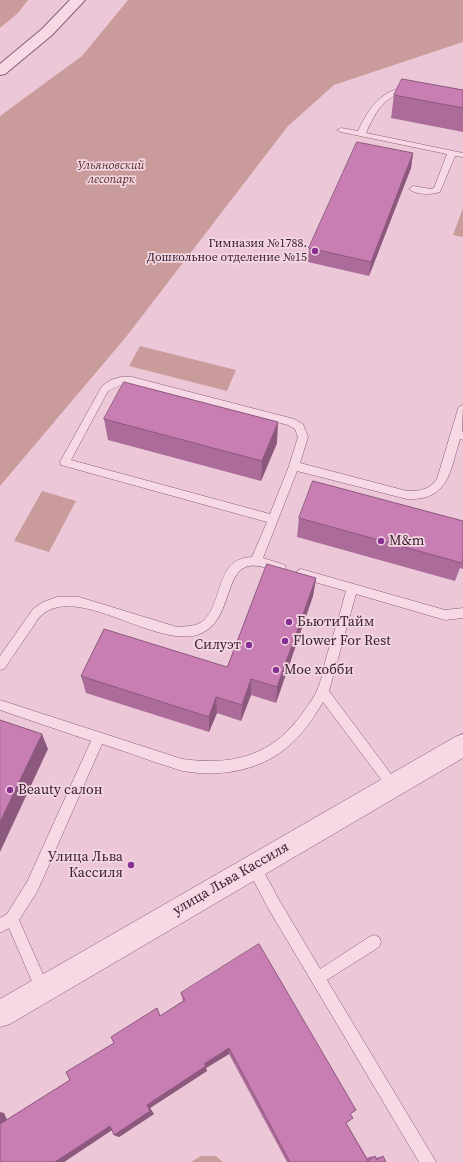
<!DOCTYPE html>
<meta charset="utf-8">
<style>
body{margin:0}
canvas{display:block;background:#ecc7d7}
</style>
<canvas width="463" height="1162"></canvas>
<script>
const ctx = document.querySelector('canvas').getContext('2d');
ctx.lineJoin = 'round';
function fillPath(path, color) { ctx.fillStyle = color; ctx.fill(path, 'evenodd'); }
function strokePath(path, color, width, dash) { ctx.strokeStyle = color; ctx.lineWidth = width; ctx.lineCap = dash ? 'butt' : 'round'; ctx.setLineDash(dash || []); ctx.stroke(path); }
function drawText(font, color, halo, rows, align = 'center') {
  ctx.font = font + ' "Source Serif 4",serif'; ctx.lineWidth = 3.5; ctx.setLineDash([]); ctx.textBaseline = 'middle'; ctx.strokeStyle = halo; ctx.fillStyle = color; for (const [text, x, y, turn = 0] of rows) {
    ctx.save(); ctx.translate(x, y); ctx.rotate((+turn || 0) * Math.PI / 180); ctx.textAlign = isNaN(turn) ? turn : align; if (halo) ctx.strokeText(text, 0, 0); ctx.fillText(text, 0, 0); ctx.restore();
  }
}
fillPath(new Path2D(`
 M 0,0 L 28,0 L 18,13 L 0,28 Z
 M 128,0 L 463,0 L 463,42 L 334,85 L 288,126 L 126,337 L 0,486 L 0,116 L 82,56 Z
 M 463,208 L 463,237 L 453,235 Z
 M 140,346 L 236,370 L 227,391 L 129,366 Z
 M 42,491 L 76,501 L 49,552 L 14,541 Z
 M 201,1156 L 216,1156 L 223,1162 L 191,1162 Z`), '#ca9b9b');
const service = new Path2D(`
 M 410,86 L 414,88 L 413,90 C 384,96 378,107 366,133 L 463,153 L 463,157 L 455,156 L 440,192 C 431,195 416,195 409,189 L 413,186 L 431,189 L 434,188 L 447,154 L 341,132 L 337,130 L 341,128 L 358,131 C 370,106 381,90 410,86 Z
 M 121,377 L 132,377 L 294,419 L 303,424 L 308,437 L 300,463 L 407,491 C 420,491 429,490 437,479 L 458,409 L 460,406 L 463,405 L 462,432 L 463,432 L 463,440 L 460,439 C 450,471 449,501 407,499 L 297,471 L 263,558 L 285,565 L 286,568 L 285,571 L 281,573 C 271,570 259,564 249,566 C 223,571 233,624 197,635 C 154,647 79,585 43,614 C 37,618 34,626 30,631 C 21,644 13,656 4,669 L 0,670 L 0,656 L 33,609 L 43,602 L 57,597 L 79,597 L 177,627 C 186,626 197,627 204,620 C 224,601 215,558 252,557 L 267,522 L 61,465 L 60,462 L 102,386 L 111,380 ZM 121,385 L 132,385 L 288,425 L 295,429 L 298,437 L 289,466 L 270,514 L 71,460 L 108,391 Z
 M 301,569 L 445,610 L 463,608 L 463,618 L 445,620 L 356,594 L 329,691 L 397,782 L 399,786 L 397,790 L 393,792 L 389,790 L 323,702 C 314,717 305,731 292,743 C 264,770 221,778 183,771 C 174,769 166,765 157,763 C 139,756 120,750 102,744 L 37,892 L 19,920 L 49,988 L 47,993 L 42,995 L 37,993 L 9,928 L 0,933 L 0,918 L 7,914 L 27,882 L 91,741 L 0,710 L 0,700 L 182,759 C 234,766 273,756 304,711 C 309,704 315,696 318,688 C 322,678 324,668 326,658 C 333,636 340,614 346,591 L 297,577 L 296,574 L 297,571 Z
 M 253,859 L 258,861 L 278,898 L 320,969 L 369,937 L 374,935 L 379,937 L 381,942 L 379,947 L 327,980 L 436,1162 L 419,1162 L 268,908 L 246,866 L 248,861 Z`);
const minor = new Path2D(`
 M 463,734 L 463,758 L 10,1024 L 0,1027 L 0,999 L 455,737 Z`);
const tertiary = new Path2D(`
 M 70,0 L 85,0 L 52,35 L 5,74 L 0,75 L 0,64 L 42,29 Z`);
strokePath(service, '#875d76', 1);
strokePath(minor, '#875d76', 1);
strokePath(tertiary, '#875d76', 2);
fillPath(service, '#f7d9e6');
fillPath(minor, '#f7d9e6');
fillPath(tertiary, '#f7d9e6');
fillPath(new Path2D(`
 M 463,90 L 463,132 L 391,118 L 394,95 Z
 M 413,153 L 411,168 L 369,276 L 308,262 L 309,248 Z
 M 104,419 L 277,443 L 261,481 L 108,440 Z
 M 299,518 L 463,521 L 463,569 L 460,568 L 455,581 L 297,537 Z
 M 316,578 L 313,596 L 276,703 L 251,695 L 241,721 L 217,713 L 209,732 L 86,693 L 81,676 L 227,667 Z
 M 181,993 L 350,1114 L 346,1123 L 367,1158 L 369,1157 L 375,1156 L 376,1158 L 383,1156 L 386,1162 L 287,1162 L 229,1054 L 206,1068 L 207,1071 L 150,1108 L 154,1114 L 119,1137 L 114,1135 L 112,1130 L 64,1162 L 0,1162 L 4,1113 L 7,1120 L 70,1080 L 160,1016 L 183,1001 Z`), '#ac6c9a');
fillPath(new Path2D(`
 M 413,153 L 411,168 L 369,276 L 371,262 Z
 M 278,422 L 277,443 L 261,481 L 262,461 Z
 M 316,578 L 313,596 L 276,703 L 277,687 Z
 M 251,679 L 251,695 L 241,721 L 242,705 Z
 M 216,697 L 217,713 L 209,732 L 209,717 Z
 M 42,734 L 48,749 L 0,852 L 0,822 Z
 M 229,1048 L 229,1054 L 206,1068 L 207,1071 L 150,1108 L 154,1114 L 119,1137 L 114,1135 L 147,1105 L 204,1064 Z
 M 0,1112 L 4,1113 L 10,1127 L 0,1124 Z
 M 110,1126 L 115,1128 L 64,1162 L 55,1162 Z`), '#8c587d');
const building = new Path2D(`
 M 402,79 L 463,90 L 463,108 L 394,95 Z
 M 357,142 L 413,153 L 371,262 L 309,248 Z
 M 124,382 L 278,422 L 262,461 L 104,419 Z
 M 313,481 L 463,521 L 463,559 L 462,563 L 299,518 Z
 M 267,564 L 316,578 L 277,687 L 251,679 L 242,705 L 216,697 L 209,717 L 81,676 L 104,629 L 227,667 Z
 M 0,720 L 42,734 L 0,822 Z
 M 259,944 L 356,1110 L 350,1114 L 353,1118 L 346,1123 L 368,1161 L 375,1156 L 377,1160 L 383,1156 L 386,1162 L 290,1162 L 229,1048 L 204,1064 L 206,1066 L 147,1105 L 150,1111 L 114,1135 L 110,1126 L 55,1162 L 0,1162 L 0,1124 L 70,1080 L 66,1072 L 114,1043 L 111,1037 L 157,1008 L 160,1016 L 185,1000 L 181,993 Z`);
fillPath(building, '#c87eb3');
strokePath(building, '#8c587d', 1);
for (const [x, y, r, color] of [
 [315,251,4,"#853092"],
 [381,541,4,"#853092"],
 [289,622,4,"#853092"],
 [285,641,4,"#853092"],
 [249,645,4,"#853092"],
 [276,670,4,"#853092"],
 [10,790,4,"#853092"],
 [131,865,4,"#853092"]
]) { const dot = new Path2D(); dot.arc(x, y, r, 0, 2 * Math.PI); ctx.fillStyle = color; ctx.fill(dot); strokePath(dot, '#f4d6e2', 1.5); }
drawText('italic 12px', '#532d28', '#f4d6e2', [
 ["Ульяновский",111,166],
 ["лесопарк",111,180]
]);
drawText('12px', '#38202f', '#f4d6e2', [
 ["Гимназия №1788.",307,244],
 ["Дошкольное отделение №15",307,258]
], 'right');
drawText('14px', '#38202f', '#f4d6e2', [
 ["M&m",389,541],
 ["БьютиТайм",297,622],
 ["Flower For Rest",293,641],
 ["Силуэт",241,645,"right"],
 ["Мое хобби",284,670],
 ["Beauty салон",18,790],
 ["Улица Льва",123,857,"right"],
 ["Кассиля",123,873,"right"]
], 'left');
drawText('14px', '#38202f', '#f4d6e2', [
 ["улица Льва Кассиля",231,879,-30]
]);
</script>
